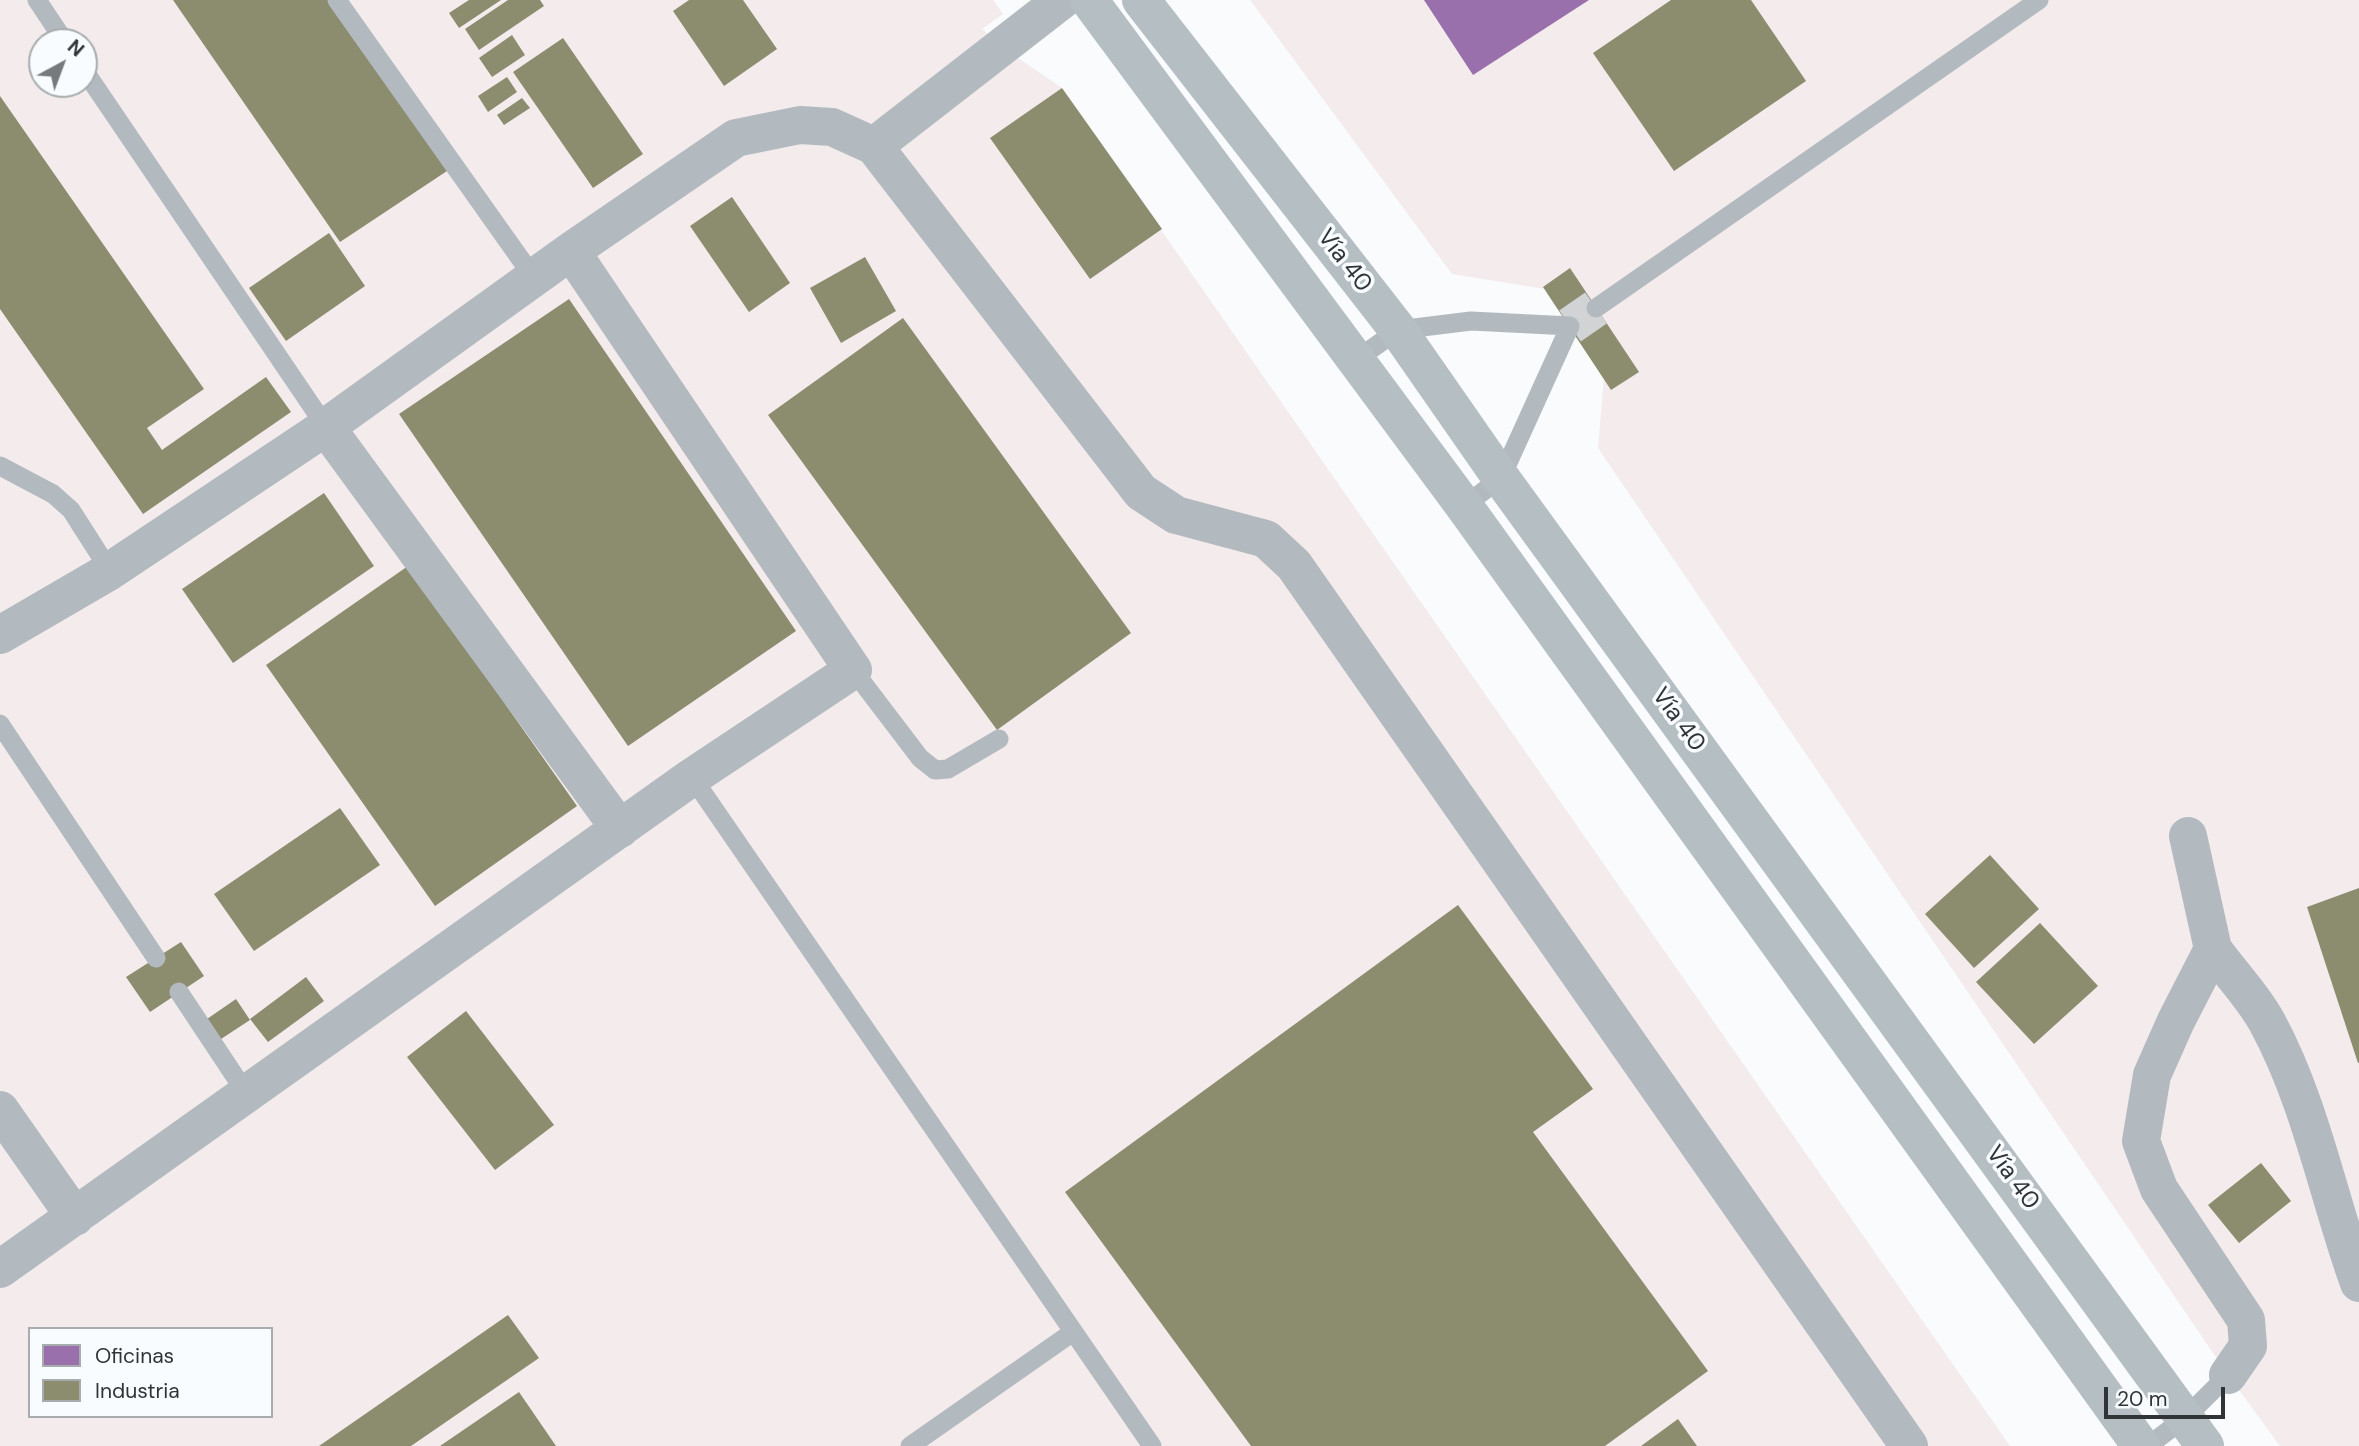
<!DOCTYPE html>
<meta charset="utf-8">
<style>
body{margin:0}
#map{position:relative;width:2359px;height:1446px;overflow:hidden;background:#f9fbfd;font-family:"DM Sans",sans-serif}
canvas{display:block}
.legend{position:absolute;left:28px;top:1327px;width:245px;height:91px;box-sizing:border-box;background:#f8fcfe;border:2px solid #a8acae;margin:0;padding:9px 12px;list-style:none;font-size:21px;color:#313436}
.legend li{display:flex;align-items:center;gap:14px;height:35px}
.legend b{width:35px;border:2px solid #a8acae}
.north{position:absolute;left:28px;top:28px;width:70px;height:70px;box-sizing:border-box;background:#f8fcfe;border:2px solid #a8acae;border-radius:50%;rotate:41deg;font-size:19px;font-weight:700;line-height:28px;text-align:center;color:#313436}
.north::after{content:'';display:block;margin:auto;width:24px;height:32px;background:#777a7c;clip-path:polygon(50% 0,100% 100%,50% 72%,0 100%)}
.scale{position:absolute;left:2104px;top:1387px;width:121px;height:32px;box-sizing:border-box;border:4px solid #313436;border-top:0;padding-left:9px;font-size:21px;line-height:24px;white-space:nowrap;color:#313436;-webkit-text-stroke:5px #f8fcfe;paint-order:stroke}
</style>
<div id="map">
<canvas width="2359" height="1446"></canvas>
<ul class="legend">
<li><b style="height:19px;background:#9970ab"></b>Oficinas</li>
<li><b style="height:19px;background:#8c8c6e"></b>Industria</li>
</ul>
<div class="north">N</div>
<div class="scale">20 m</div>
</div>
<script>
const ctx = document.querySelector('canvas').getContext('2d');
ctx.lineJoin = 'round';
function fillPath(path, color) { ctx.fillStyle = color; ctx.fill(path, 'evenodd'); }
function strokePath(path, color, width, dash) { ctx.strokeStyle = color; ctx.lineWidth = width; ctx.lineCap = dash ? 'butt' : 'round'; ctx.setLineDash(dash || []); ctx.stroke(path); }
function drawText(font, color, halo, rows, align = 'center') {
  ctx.font = font + ' "DM Sans",sans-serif'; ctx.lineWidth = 7; ctx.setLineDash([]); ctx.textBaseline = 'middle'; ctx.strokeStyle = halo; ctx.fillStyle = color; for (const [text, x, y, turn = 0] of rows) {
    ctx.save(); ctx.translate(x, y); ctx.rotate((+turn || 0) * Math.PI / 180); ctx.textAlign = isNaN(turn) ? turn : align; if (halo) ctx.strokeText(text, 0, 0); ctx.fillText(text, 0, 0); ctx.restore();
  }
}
fillPath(new Path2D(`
 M 0,0 L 993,0 L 1003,14 L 982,29 L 1002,47 L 1062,88 L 2010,1446 L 0,1446 ZM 42,42 L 84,42 L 84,84 L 42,84 ZM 30,1329 L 271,1329 L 271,1416 L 30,1416 Z
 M 1250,0 L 2359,0 L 2359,1446 L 2280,1446 L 2228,1375 L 1598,448 L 1604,377 L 1545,289 L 1452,274 Z`), '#f3ebec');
fillPath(new Path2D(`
 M 1424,0 L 1589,0 L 1473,75 Z`), '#9970ab');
fillPath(new Path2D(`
 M 173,0 L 328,0 L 447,171 L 340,242 Z
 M 469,0 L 501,0 L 459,28 L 449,13 Z
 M 508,0 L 540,0 L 544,6 L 479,50 L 465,29 Z
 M 689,0 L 743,0 L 777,49 L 724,86 L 673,11 Z
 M 1671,0 L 1751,0 L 1806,81 L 1674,171 L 1593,53 Z
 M 512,35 L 525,55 L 492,77 L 479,58 Z
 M 563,38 L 643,154 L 593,188 L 513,72 Z
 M 507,77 L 517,92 L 488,112 L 478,96 Z
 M 1062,88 L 1162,229 L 1090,279 L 990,138 Z
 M 0,96 L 204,389 L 147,428 L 162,450 L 266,377 L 291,412 L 143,514 L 0,309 Z
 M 522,98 L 530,108 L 504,125 L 497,115 Z
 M 732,197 L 790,283 L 749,312 L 690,226 Z
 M 329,233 L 365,286 L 286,341 L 249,288 Z
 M 865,257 L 896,311 L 841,343 L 810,288 Z
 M 1570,268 L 1639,372 L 1611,390 L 1543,287 Z
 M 569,299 L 796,631 L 628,746 L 399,414 Z
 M 903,318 L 1131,633 L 997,730 L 768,415 Z
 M 324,493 L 374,566 L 233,663 L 182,589 Z
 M 408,566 L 577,806 L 435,906 L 266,665 Z
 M 340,808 L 380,865 L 254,951 L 214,894 Z
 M 1990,855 L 2039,909 L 1974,968 L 1925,914 Z
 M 2359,888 L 2359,1063 L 2358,1063 L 2307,907 Z
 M 1458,905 L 1593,1089 L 1533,1132 L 1708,1371 L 1605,1446 L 1251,1446 L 1065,1192 Z
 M 2040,923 L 2098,986 L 2034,1044 L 1976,982 Z
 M 181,942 L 204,976 L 150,1012 L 126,977 Z
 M 306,977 L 324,1001 L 268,1042 L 250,1019 Z
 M 236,999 L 250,1020 L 221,1039 L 207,1019 Z
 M 466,1011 L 554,1125 L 495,1170 L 407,1057 Z
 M 2261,1163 L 2291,1201 L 2239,1243 L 2208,1205 Z
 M 508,1315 L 539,1358 L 411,1446 L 319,1446 Z
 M 519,1392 L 556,1446 L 440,1446 Z
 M 1678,1419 L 1697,1446 L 1641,1446 Z`), '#8c8c6e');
strokePath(new Path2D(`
 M 1570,326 L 1596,308`), '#d1d3d5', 38, [38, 19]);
strokePath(new Path2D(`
 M 37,0 L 65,42
 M 337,0 L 534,278
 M 84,70 L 326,427
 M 1596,308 L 2039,0
 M 1356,360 L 1398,330 L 1471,321 L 1570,326 L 1501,478 L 1464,506
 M 0,466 L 53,494 L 71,510 L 110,571
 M 853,670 L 920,758 L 935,770 L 948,769 L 999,739
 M 0,724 L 156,958
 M 692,777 L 1152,1446
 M 179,992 L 246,1093
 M 910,1446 L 1073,1332
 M 2148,1446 L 2186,1417 L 2228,1375`), '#b2babf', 19);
strokePath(new Path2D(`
 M 874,146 L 1062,0
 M 326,427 L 620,829
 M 0,635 L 110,571 L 326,427 L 571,251 L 736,138 L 800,125 L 832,127 L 874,146 L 1141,492 L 1176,515 L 1266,539 L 1294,565 L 1909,1446
 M 2188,836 L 2213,949 L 2176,1021 L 2152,1075 L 2141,1141 L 2159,1189 L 2246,1320 L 2248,1346 L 2228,1375
 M 2213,949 C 2230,973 2253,996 2267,1022 C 2311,1103 2328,1197 2359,1283
 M 0,1110 L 75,1217
 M 0,1269 L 692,777 L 853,670 L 571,251`), '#b2babf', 38);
strokePath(new Path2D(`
 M 1089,0 L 1464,506 L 2141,1446
 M 1141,0 L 1398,330 L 1501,478 L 2205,1446`), '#b5bec2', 38);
drawText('24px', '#313436', '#f8fcfe', [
 ["Vía 40",1344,261,52],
 ["Vía 40",1678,720,54],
 ["Vía 40",2012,1178,54]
]);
</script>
